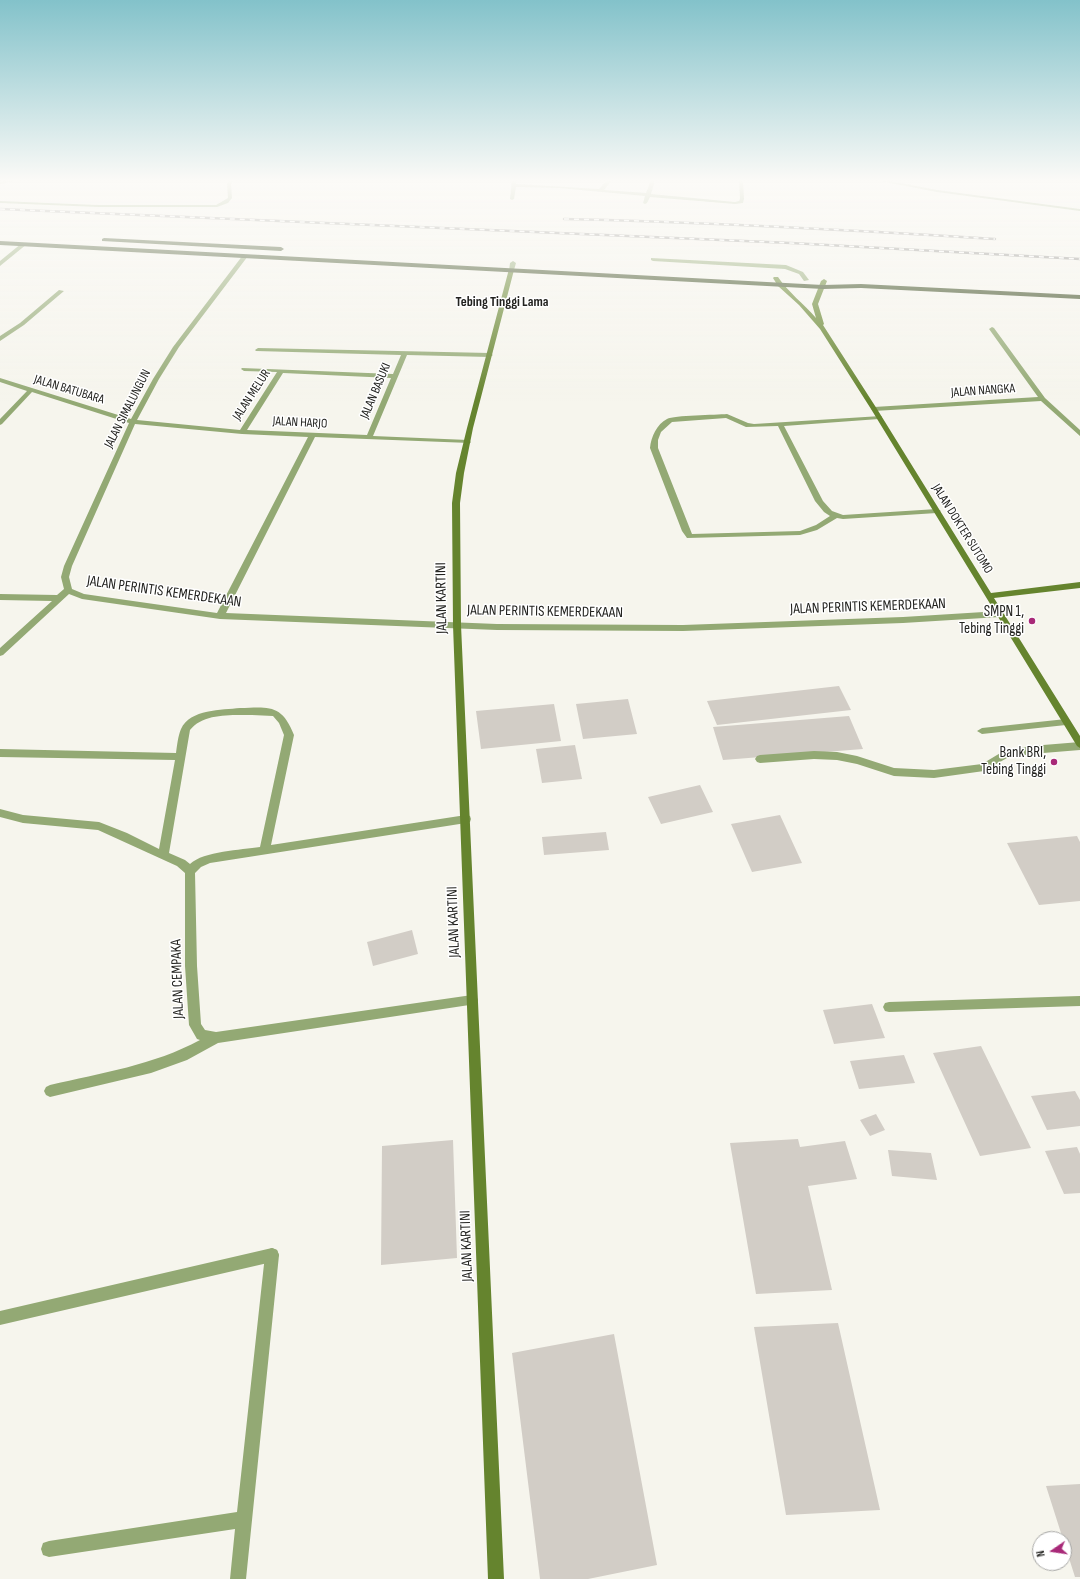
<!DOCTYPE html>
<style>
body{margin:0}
#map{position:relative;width:1080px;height:1579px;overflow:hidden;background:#f6f5ed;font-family:"Sofia Sans Condensed",sans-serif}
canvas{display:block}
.north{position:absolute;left:1032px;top:1531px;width:40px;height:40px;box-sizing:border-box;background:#fff;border:1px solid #a7a7a5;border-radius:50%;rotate:257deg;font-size:11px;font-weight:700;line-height:16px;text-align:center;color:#22221f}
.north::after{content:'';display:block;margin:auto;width:14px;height:18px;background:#a82978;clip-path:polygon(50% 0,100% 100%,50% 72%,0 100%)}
</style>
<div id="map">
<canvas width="1080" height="1579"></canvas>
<div class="north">N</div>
</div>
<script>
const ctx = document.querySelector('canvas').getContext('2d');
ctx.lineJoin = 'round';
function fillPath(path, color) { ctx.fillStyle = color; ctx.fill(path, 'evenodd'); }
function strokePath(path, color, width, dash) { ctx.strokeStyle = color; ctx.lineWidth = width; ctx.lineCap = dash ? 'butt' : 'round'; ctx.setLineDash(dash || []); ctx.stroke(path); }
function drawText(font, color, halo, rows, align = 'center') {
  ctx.font = font + ' "Sofia Sans Condensed",sans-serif'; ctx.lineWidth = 3; ctx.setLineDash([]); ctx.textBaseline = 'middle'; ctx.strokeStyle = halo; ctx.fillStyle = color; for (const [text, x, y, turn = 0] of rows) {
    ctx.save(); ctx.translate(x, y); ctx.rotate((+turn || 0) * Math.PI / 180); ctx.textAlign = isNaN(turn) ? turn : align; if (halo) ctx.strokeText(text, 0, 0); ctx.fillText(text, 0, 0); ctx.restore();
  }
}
fillPath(new Path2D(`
 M 839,686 L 851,710 L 717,725 L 707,701 Z
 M 628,699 L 637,734 L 583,739 L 576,704 Z
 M 554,704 L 561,741 L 481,749 L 476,711 Z
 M 849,716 L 863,749 L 723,760 L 713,727 Z
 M 575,745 L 582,779 L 542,783 L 536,749 Z
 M 700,785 L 713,812 L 661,824 L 648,797 Z
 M 780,815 L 802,863 L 752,872 L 731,824 Z
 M 606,832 L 609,850 L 544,855 L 542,837 Z
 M 1077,836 L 1080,842 L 1080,901 L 1039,905 L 1007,843 Z
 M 412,930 L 418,954 L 373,966 L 367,942 Z
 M 872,1004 L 885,1038 L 834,1044 L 823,1010 Z
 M 981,1046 L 1031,1148 L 980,1156 L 933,1053 Z
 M 904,1055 L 915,1083 L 859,1089 L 850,1061 Z
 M 1075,1091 L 1080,1100 L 1080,1126 L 1047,1130 L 1031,1096 Z
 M 876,1114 L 885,1130 L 870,1136 L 860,1120 Z
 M 798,1139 L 800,1147 L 845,1141 L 857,1179 L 808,1186 L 832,1290 L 756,1294 L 730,1143 Z
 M 453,1140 L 457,1258 L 381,1265 L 382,1146 Z
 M 1077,1147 L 1080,1154 L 1080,1193 L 1064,1194 L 1045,1151 Z
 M 888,1150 L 931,1153 L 937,1180 L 892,1176 Z
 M 838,1323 L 880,1510 L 786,1515 L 754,1327 Z
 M 614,1334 L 657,1565 L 588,1579 L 540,1579 L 512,1353 Z
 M 1080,1484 L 1080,1577 L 1075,1577 L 1046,1486 Z`), '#d2cdc6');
fillPath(new Path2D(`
 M 651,258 L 786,265 L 803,272 L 809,280 L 804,281 L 799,274 L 785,269 L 653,261 L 651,260 Z
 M 727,414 L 748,423 L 754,424 L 881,416 L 882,417 L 879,419 L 784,426 L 823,501 L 832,511 L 843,515 L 937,509 L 941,511 L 937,513 L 843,519 L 837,518 L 817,530 L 800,535 L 687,538 L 682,531 L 650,448 C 651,437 657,424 667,419 C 674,415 716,415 727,414 ZM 726,418 L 746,427 L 778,426 L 815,501 L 824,512 L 830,516 L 816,525 L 800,531 L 692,534 L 658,448 L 658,440 L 661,432 L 672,422 Z
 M 1066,719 L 1071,722 L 1066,725 L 982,734 L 977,731 L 982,728 Z
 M 1080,742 L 1080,750 L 1031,754 L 1007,758 L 984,771 L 934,778 L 894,776 L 857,764 L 837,760 L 814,759 L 760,763 L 757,762 L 755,759 L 757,756 L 760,755 L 814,751 L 837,752 L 857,756 L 894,768 L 934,770 L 982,764 L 1002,752 L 1031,746 Z
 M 272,1248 L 277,1250 L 279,1255 L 246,1579 L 230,1579 L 235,1529 L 49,1557 L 43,1555 L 41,1549 L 43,1543 L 49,1541 L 237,1512 L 265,1255 L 267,1250 Z`), '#93a974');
fillPath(new Path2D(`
 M 9,180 L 20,180 L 0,184 L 0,182 Z
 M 230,180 L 234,180 L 231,184 L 232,198 L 228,203 L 217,207 L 98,207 L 0,203 L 0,201 L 98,205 L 216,205 L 228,198 L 227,184 Z
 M 512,180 L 516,180 L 516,184 L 599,189 L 607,180 L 612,180 L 604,190 L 646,193 L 651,180 L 655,180 L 651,194 L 735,202 L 739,201 L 740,199 L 739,180 L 743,180 L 744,199 L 743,203 L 735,204 L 650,197 L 647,203 L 645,204 L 643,203 L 645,196 L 559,188 L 516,187 L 514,199 L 512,200 L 510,199 Z
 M 875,180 L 885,180 L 937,190 L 1080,209 L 1080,211 L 937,192 Z
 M 22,243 L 27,244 L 0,266 L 0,261 Z
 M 243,255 L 248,256 L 179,347 L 159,379 L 137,420 L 240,430 L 277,372 L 244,371 L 241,369 L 242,368 L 393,374 L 401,355 L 256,351 L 255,350 L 258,348 L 490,353 L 493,355 L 490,357 L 407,355 L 373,436 L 468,440 L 471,442 L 470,443 L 315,437 L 226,613 L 497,624 L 683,625 L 903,617 L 1000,611 L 1004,614 L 1000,617 L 903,623 L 683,631 L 497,630 L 220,619 L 82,599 L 69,594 L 3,655 L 0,656 L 0,648 L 52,601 L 0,600 L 0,594 L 57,595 L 64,589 L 61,577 L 64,566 L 129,423 L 32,392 L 2,424 L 0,425 L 0,419 L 27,391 L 0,382 L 0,378 L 131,419 L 153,379 L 173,347 ZM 283,373 L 391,378 L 367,435 L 247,430 ZM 135,424 L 242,434 L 308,437 L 217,613 L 84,594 L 72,589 L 69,577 L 72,566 Z
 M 513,261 L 516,263 L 514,270 L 509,271 L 510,263 Z
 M 59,290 L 64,291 L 24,325 L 0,341 L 0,336 L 20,323 Z
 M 992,327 L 994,328 L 1045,398 L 1080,430 L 1080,436 L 1041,401 L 874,411 L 871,409 L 874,407 L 1038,397 L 989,329 Z
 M 240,708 C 269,707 282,704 294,735 L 271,845 L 466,815 L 470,816 L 471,819 L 470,822 L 466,823 L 210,863 L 201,867 L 195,873 L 197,966 L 201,1024 L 205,1030 L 216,1032 L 472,995 L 476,996 L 478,1000 L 476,1004 L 218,1043 L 187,1060 L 151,1073 L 50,1097 L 46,1095 L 44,1091 L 46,1087 L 50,1085 C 101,1073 154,1065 200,1040 L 197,1039 L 189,1025 L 185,966 L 185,873 L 177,866 L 98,830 L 23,823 L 0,817 L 0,809 L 23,815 L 99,822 L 127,833 L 159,849 L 175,760 L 0,757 L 0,749 L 176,753 C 177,746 178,736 181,729 C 190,709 222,710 240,708 ZM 252,715 L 273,716 L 279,723 L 284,735 L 260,847 C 241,850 204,851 190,864 L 185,860 L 169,853 L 190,730 C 203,713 232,715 252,715 Z
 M 1080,996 L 1080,1006 L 889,1012 L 885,1011 L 883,1007 L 885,1003 L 889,1002 Z
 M 272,1248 L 277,1250 L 279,1255 L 277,1260 L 272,1262 L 0,1325 L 0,1311 Z`), '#93a974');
fillPath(new Path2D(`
 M 509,269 L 514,270 L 473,428 L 464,473 L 460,503 L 461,625 L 504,1579 L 488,1579 L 453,625 L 452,503 L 456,473 L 467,428 Z
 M 774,277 L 778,277 C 788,292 804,304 816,318 L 812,304 L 821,281 L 824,279 L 827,281 L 818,304 L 824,324 L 823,325 L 877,409 L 991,593 L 1080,582 L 1080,588 L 994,598 L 1080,736 L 1080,748 L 1077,746 L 871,409 L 820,329 L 799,305 L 778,286 L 773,278 Z`), '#65842e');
fillPath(new Path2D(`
 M 104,238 L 281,247 L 284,249 L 281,251 L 102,241 L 102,239 Z
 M 0,241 L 823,285 L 861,284 L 1080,295 L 1080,299 L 861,288 L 823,289 L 0,245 Z`), '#394a1e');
const rail = new Path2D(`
 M 0,209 L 791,243 L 1080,259
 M 564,219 C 708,222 851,230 995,239`);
strokePath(rail, '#8f8e89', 2.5);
strokePath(rail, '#fff', 1.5, [5]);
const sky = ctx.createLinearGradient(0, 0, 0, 401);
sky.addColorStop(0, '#83c2ca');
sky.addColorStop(0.45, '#fbfaf7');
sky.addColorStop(1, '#fbfaf700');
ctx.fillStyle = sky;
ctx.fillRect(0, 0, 1080, 401);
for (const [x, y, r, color] of [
 [1032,621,4,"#a82978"],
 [1054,762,4,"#a82978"]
]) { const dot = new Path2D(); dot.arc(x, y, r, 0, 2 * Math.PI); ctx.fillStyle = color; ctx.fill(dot); strokePath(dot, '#fff', 1.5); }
drawText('13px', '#22221f', '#fff', [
 ["JALAN BATUBARA",69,390,17],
 ["JALAN BASUKI",376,391,-67],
 ["JALAN NANGKA",983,391,-4],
 ["JALAN MELUR",252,395,-57],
 ["JALAN SIMALUNGUN",128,409,-63],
 ["JALAN HARJO",300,423,3],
 ["JALAN DOKTER SUTOMO",962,529,58]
]);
drawText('bold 14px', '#22221f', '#fff', [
 ["Tebing Tinggi Lama",502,302]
]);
drawText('15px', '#22221f', '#fff', [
 ["JALAN PERINTIS KEMERDEKAAN",164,592,8],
 ["JALAN KARTINI",442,598,-91],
 ["JALAN PERINTIS KEMERDEKAAN",868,607,-2],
 ["JALAN PERINTIS KEMERDEKAAN",545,612,1],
 ["JALAN KARTINI",454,922,-92],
 ["JALAN CEMPAKA",178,979,-92],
 ["JALAN KARTINI",467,1246,-92]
]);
drawText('15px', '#22221f', '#fff', [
 ["SMPN 1,",1024,612],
 ["Tebing Tinggi",1024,629],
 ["Bank BRI,",1046,753],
 ["Tebing Tinggi",1046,770]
], 'right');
</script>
